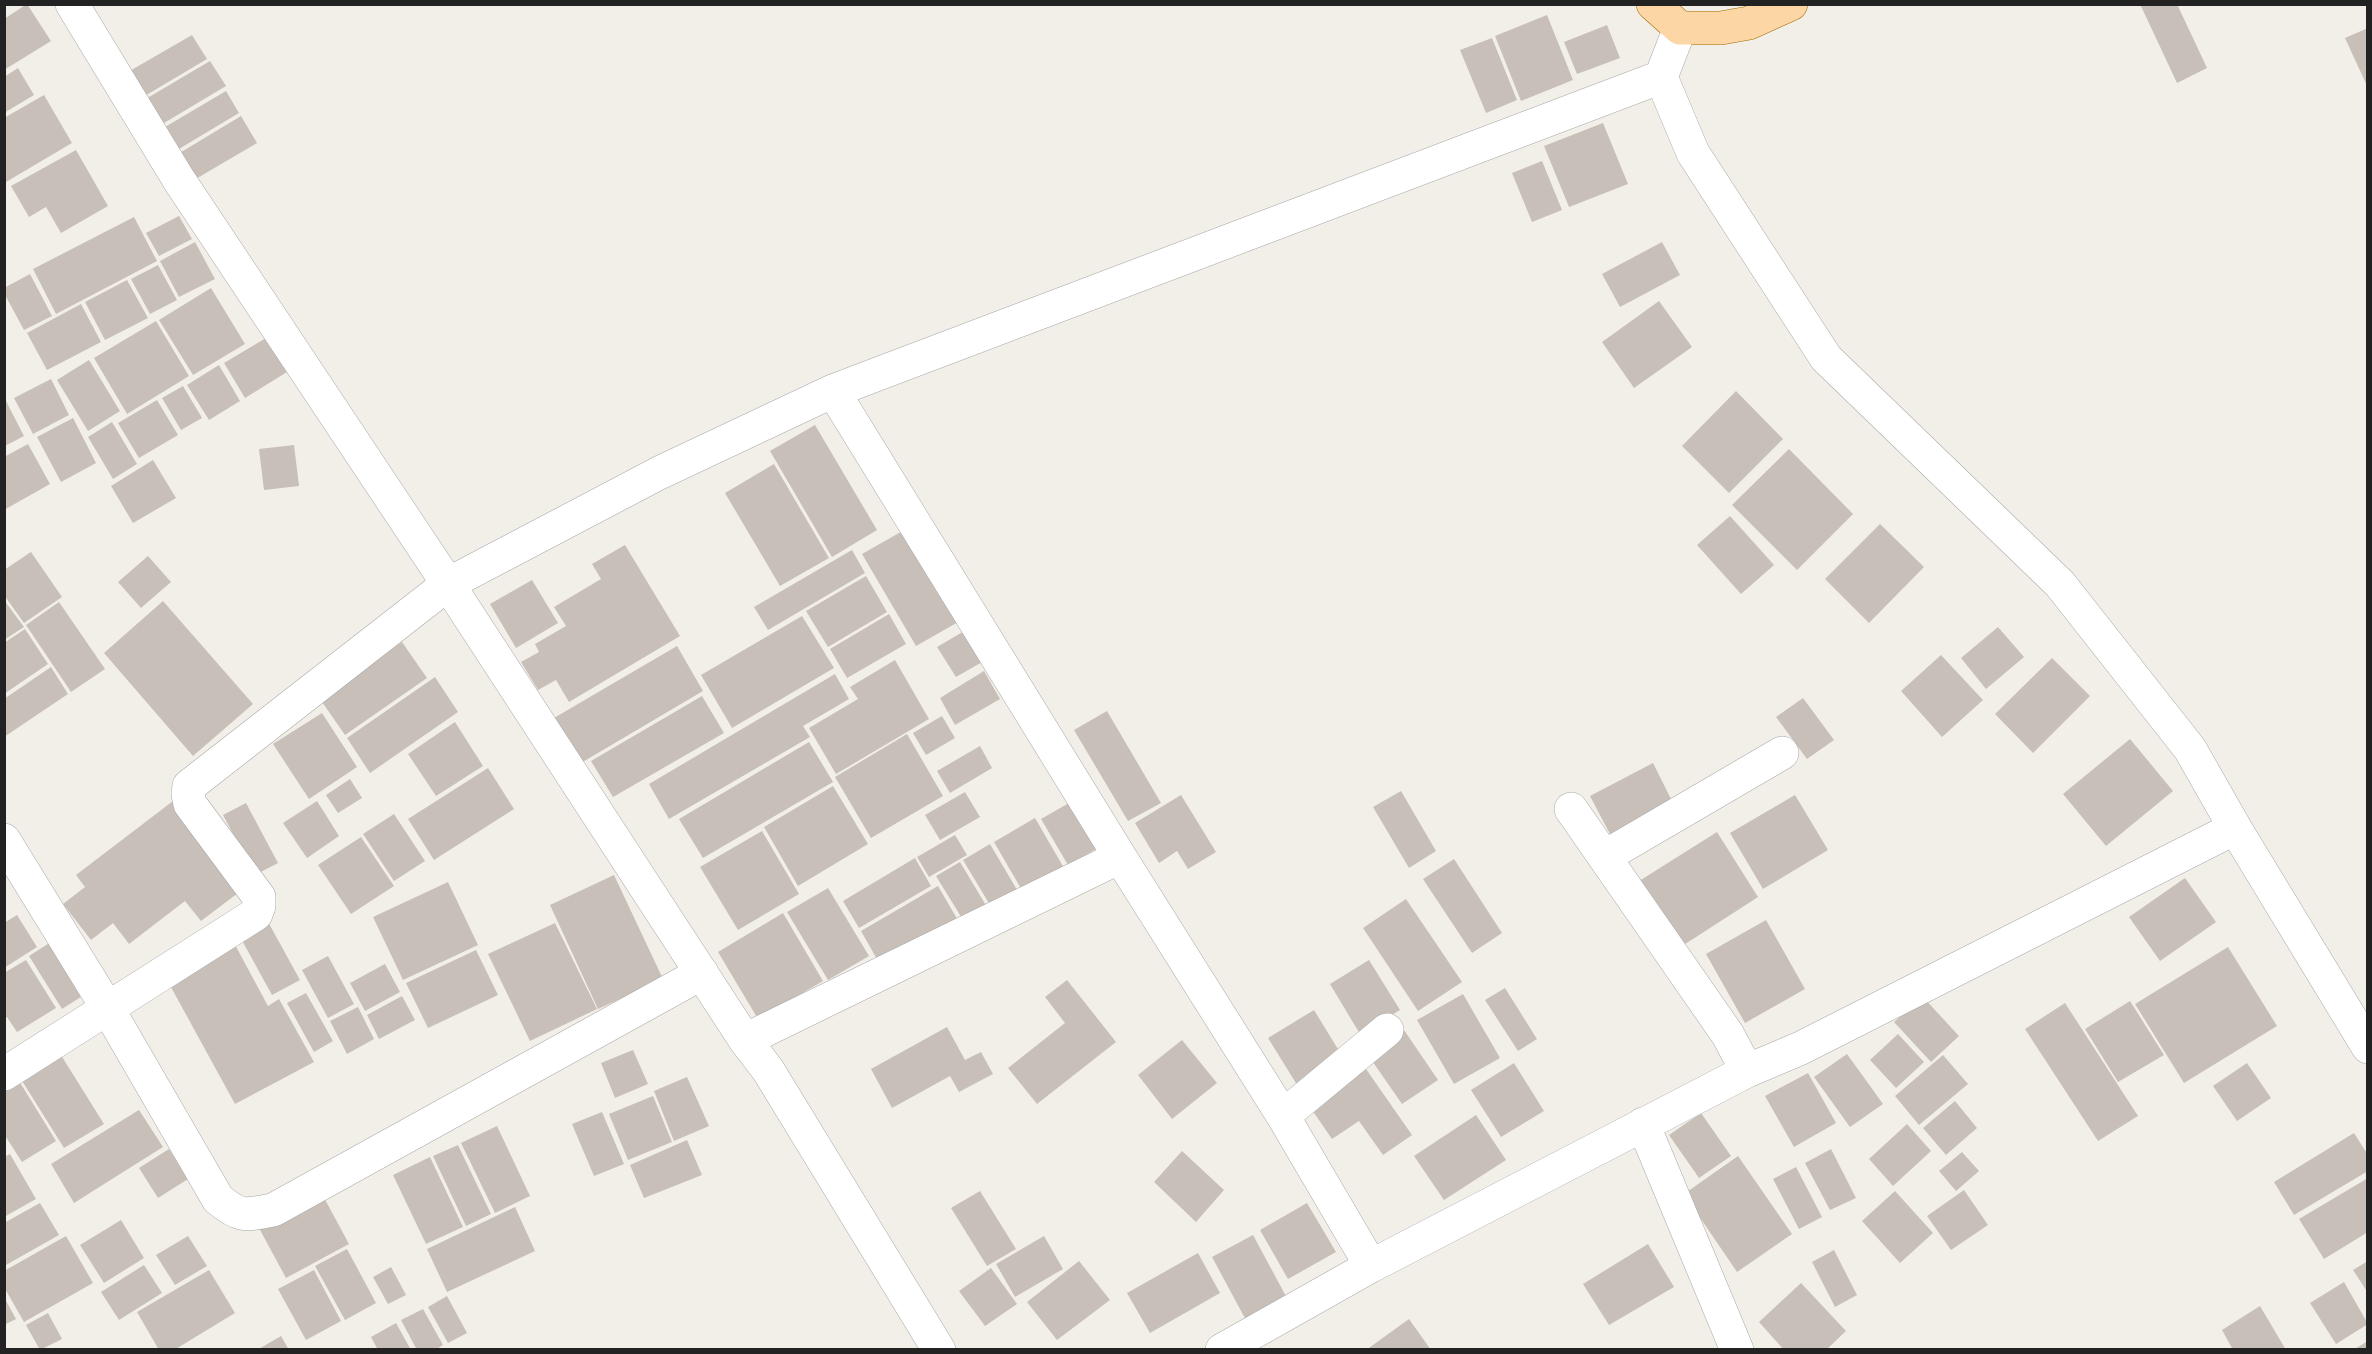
<!DOCTYPE html>
<style>
body{margin:0}
#map{position:relative;width:2372px;height:1354px;overflow:hidden;background:#f2efe9;font-family:"PT Sans Narrow",sans-serif}
canvas{display:block}
.frame{position:absolute;inset:0;border:6px solid #222;pointer-events:none}
</style>
<div id="map">
<canvas width="2372" height="1354"></canvas>
<div class="frame"></div>
</div>
<script>
const ctx = document.querySelector('canvas').getContext('2d');
ctx.lineJoin = 'round';
function fillPath(path, color) { ctx.fillStyle = color; ctx.fill(path, 'evenodd'); }
function strokePath(path, color, width, dash) { ctx.strokeStyle = color; ctx.lineWidth = width; ctx.lineCap = dash ? 'butt' : 'round'; ctx.setLineDash(dash || []); ctx.stroke(path); }
fillPath(new Path2D(`
 M 27,4 L 51,41 L 4,70 L 4,19 Z
 M 2140,4 L 2177,4 L 2207,68 L 2177,83 Z
 M 1547,15 L 1573,80 L 1521,101 L 1495,36 Z
 M 1607,25 L 1620,58 L 1577,74 L 1564,42 Z
 M 2368,28 L 2368,88 L 2345,38 Z
 M 192,35 L 207,59 L 143,97 L 128,72 Z
 M 1492,38 L 1517,100 L 1486,113 L 1460,50 Z
 M 210,61 L 226,86 L 159,126 L 144,100 Z
 M 18,68 L 34,95 L 4,113 L 4,77 Z
 M 226,91 L 239,113 L 179,149 L 165,127 Z
 M 44,95 L 72,143 L 6,182 L 4,179 L 4,118 Z
 M 241,116 L 257,143 L 194,180 L 178,154 Z
 M 1603,123 L 1628,184 L 1569,207 L 1544,146 Z
 M 76,150 L 108,206 L 61,233 L 46,207 L 29,217 L 11,186 Z
 M 1542,161 L 1562,210 L 1532,222 L 1512,173 Z
 M 179,216 L 192,239 L 159,256 L 146,233 Z
 M 134,217 L 157,261 L 56,314 L 33,269 Z
 M 195,242 L 215,279 L 179,297 L 160,261 Z
 M 1662,242 L 1680,275 L 1620,307 L 1602,274 Z
 M 158,265 L 177,300 L 150,314 L 131,279 Z
 M 30,274 L 52,316 L 24,330 L 4,293 L 4,288 Z
 M 127,280 L 148,318 L 105,340 L 85,302 Z
 M 211,288 L 245,344 L 193,375 L 159,320 Z
 M 1659,301 L 1692,347 L 1634,388 L 1602,342 Z
 M 81,304 L 101,342 L 47,370 L 27,333 Z
 M 156,321 L 189,376 L 127,414 L 94,358 Z
 M 266,338 L 287,372 L 245,398 L 224,363 Z
 M 89,360 L 120,411 L 88,431 L 57,380 Z
 M 219,365 L 240,401 L 209,420 L 187,385 Z
 M 51,379 L 69,415 L 33,434 L 14,398 Z
 M 183,386 L 202,418 L 181,430 L 162,398 Z
 M 1736,391 L 1783,439 L 1729,493 L 1682,446 Z
 M 5,399 L 24,436 L 5,446 Z
 M 157,400 L 178,435 L 139,458 L 118,423 Z
 M 73,418 L 96,463 L 61,482 L 37,437 Z
 M 112,422 L 137,464 L 113,479 L 88,437 Z
 M 815,425 L 877,530 L 832,557 L 770,451 Z
 M 28,444 L 50,484 L 4,510 L 4,457 Z
 M 294,445 L 299,486 L 264,490 L 259,449 Z
 M 1789,449 L 1853,514 L 1797,570 L 1732,505 Z
 M 153,460 L 176,498 L 133,523 L 111,486 Z
 M 774,464 L 829,558 L 780,586 L 725,493 Z
 M 1730,516 L 1774,565 L 1741,594 L 1697,545 Z
 M 1880,524 L 1924,567 L 1869,623 L 1825,579 Z
 M 906,529 L 960,621 L 916,646 L 862,554 Z
 M 625,545 L 680,636 L 569,702 L 556,680 L 538,690 L 521,662 L 539,652 L 535,644 L 566,626 L 554,607 L 601,579 L 592,564 Z
 M 852,550 L 865,573 L 768,630 L 754,607 Z
 M 31,552 L 62,597 L 24,623 L 4,595 L 4,570 Z
 M 148,556 L 171,582 L 141,608 L 118,582 Z
 M 866,576 L 887,612 L 828,647 L 806,611 Z
 M 532,580 L 558,623 L 516,648 L 490,604 Z
 M 4,600 L 24,627 L 4,640 Z
 M 163,601 L 253,704 L 193,756 L 104,653 Z
 M 59,602 L 105,669 L 71,692 L 26,625 Z
 M 889,614 L 906,644 L 847,678 L 830,649 Z
 M 802,616 L 834,668 L 732,728 L 701,675 Z
 M 1998,627 L 2024,657 L 1986,689 L 1961,658 Z
 M 25,629 L 48,664 L 4,694 L 4,643 Z
 M 966,630 L 984,661 L 956,677 L 937,647 Z
 M 402,642 L 427,678 L 345,735 L 320,699 Z
 M 677,646 L 703,691 L 581,763 L 554,718 Z
 M 1941,655 L 1983,700 L 1942,737 L 1901,691 Z
 M 2052,658 L 2090,696 L 2033,753 L 1995,714 Z
 M 895,660 L 929,719 L 836,774 L 809,728 L 858,699 L 850,687 Z
 M 51,667 L 68,694 L 4,737 L 4,699 Z
 M 984,671 L 1000,699 L 955,725 L 940,698 Z
 M 835,674 L 849,699 L 803,726 L 810,737 L 669,819 L 649,784 Z
 M 435,677 L 458,712 L 370,773 L 347,738 Z
 M 702,696 L 724,733 L 613,797 L 591,761 Z
 M 1803,698 L 1834,740 L 1807,759 L 1776,717 Z
 M 1107,711 L 1161,803 L 1128,821 L 1074,730 Z
 M 322,713 L 357,767 L 309,799 L 273,744 Z
 M 942,716 L 955,738 L 926,755 L 913,733 Z
 M 455,722 L 483,766 L 436,796 L 408,754 Z
 M 907,734 L 943,796 L 871,838 L 835,777 Z
 M 2130,739 L 2173,791 L 2106,846 L 2063,794 Z
 M 809,742 L 833,782 L 703,858 L 679,819 Z
 M 980,746 L 992,768 L 950,793 L 937,771 Z
 M 1653,763 L 1672,801 L 1610,834 L 1590,796 Z
 M 488,768 L 514,809 L 434,860 L 408,819 Z
 M 350,779 L 362,798 L 338,813 L 326,795 Z
 M 833,786 L 868,844 L 798,886 L 764,827 Z
 M 1401,791 L 1436,851 L 1409,868 L 1373,807 Z
 M 965,792 L 980,817 L 940,840 L 925,815 Z
 M 1181,795 L 1216,852 L 1188,869 L 1177,851 L 1159,863 L 1135,823 Z
 M 1795,795 L 1828,850 L 1763,889 L 1730,833 Z
 M 1076,799 L 1103,845 L 1068,865 L 1041,819 Z
 M 173,801 L 242,890 L 201,921 L 185,901 L 129,944 L 113,923 L 91,940 L 63,904 L 85,887 L 76,875 Z
 M 317,801 L 339,836 L 307,858 L 283,823 Z
 M 246,803 L 278,863 L 255,875 L 223,815 Z
 M 394,814 L 425,861 L 394,881 L 363,834 Z
 M 1035,818 L 1064,868 L 1023,892 L 994,842 Z
 M 762,831 L 799,894 L 738,930 L 700,867 Z
 M 1717,832 L 1758,897 L 1679,948 L 1636,883 Z
 M 955,835 L 967,855 L 929,877 L 917,857 Z
 M 361,837 L 394,886 L 351,914 L 318,865 Z
 M 990,844 L 1020,895 L 993,910 L 963,860 Z
 M 915,858 L 931,886 L 859,928 L 843,901 Z
 M 1454,859 L 1502,933 L 1472,953 L 1423,879 Z
 M 960,862 L 987,907 L 963,920 L 936,876 Z
 M 614,875 L 663,979 L 598,1009 L 550,905 Z
 M 2185,878 L 2216,922 L 2160,961 L 2129,917 Z
 M 448,882 L 478,945 L 403,980 L 373,917 Z
 M 938,886 L 959,922 L 882,968 L 861,931 Z
 M 828,888 L 869,956 L 828,980 L 787,912 Z
 M 1406,899 L 1462,982 L 1418,1011 L 1363,928 Z
 M 783,913 L 823,981 L 758,1019 L 718,952 Z
 M 17,915 L 37,947 L 4,968 L 4,923 Z
 M 267,920 L 300,980 L 272,995 L 239,935 Z
 M 1766,920 L 1805,989 L 1745,1023 L 1706,954 Z
 M 555,923 L 597,1009 L 530,1041 L 488,954 Z
 M 233,941 L 268,1006 L 279,999 L 314,1062 L 235,1104 L 166,978 Z
 M 51,942 L 84,995 L 62,1009 L 29,956 Z
 M 2228,947 L 2277,1026 L 2184,1083 L 2135,1004 Z
 M 476,950 L 498,995 L 428,1028 L 406,983 Z
 M 328,956 L 354,1004 L 328,1018 L 302,970 Z
 M 26,960 L 56,1008 L 17,1032 L 7,1017 L 4,1019 L 4,973 Z
 M 1369,960 L 1400,1010 L 1360,1034 L 1330,984 Z
 M 385,964 L 400,992 L 365,1011 L 350,983 Z
 M 1067,980 L 1116,1042 L 1037,1104 L 1008,1068 L 1065,1023 L 1045,997 Z
 M 1505,988 L 1537,1039 L 1518,1051 L 1485,1000 Z
 M 306,993 L 333,1041 L 314,1052 L 287,1003 Z
 M 1463,994 L 1500,1058 L 1454,1084 L 1417,1020 Z
 M 402,996 L 415,1020 L 379,1039 L 367,1015 Z
 M 1923,997 L 1959,1036 L 1931,1062 L 1894,1022 Z
 M 2130,1001 L 2164,1055 L 2118,1082 L 2085,1029 Z
 M 2065,1003 L 2138,1116 L 2098,1141 L 2025,1029 Z
 M 358,1007 L 374,1039 L 347,1054 L 330,1021 Z
 M 1314,1010 L 1344,1059 L 1299,1088 L 1268,1038 Z
 M 947,1027 L 965,1060 L 981,1052 L 993,1074 L 959,1092 L 950,1076 L 892,1108 L 871,1069 Z
 M 1404,1030 L 1438,1080 L 1402,1104 L 1368,1055 Z
 M 1898,1034 L 1924,1062 L 1896,1088 L 1870,1060 Z
 M 1182,1040 L 1217,1083 L 1172,1119 L 1138,1075 Z
 M 633,1050 L 648,1084 L 615,1098 L 601,1063 Z
 M 59,1052 L 104,1124 L 64,1148 L 19,1076 Z
 M 1847,1054 L 1883,1104 L 1850,1127 L 1814,1077 Z
 M 1943,1055 L 1968,1084 L 1919,1125 L 1895,1096 Z
 M 1514,1063 L 1544,1111 L 1501,1137 L 1471,1090 Z
 M 2247,1063 L 2271,1098 L 2237,1121 L 2213,1086 Z
 M 1366,1069 L 1412,1135 L 1383,1155 L 1359,1121 L 1332,1139 L 1310,1107 Z
 M 1808,1073 L 1836,1123 L 1794,1147 L 1765,1096 Z
 M 16,1076 L 56,1141 L 22,1162 L 4,1134 L 4,1083 Z
 M 687,1077 L 709,1126 L 674,1141 L 654,1091 Z
 M 653,1096 L 672,1142 L 628,1160 L 609,1114 Z
 M 1955,1101 L 1977,1128 L 1946,1155 L 1923,1128 Z
 M 139,1110 L 163,1147 L 74,1203 L 51,1164 Z
 M 602,1112 L 624,1164 L 594,1176 L 572,1124 Z
 M 1701,1113 L 1731,1156 L 1699,1178 L 1669,1135 Z
 M 1476,1115 L 1506,1160 L 1444,1200 L 1414,1156 Z
 M 1907,1124 L 1931,1151 L 1893,1186 L 1869,1159 Z
 M 497,1126 L 530,1196 L 495,1213 L 461,1143 Z
 M 2354,1133 L 2368,1155 L 2368,1171 L 2294,1215 L 2274,1182 Z
 M 687,1140 L 702,1175 L 644,1198 L 630,1165 Z
 M 458,1145 L 491,1214 L 466,1226 L 433,1156 Z
 M 169,1149 L 188,1179 L 158,1198 L 139,1168 Z
 M 1831,1149 L 1856,1198 L 1830,1210 L 1805,1163 Z
 M 1182,1151 L 1224,1190 L 1196,1222 L 1154,1182 Z
 M 1962,1152 L 1979,1171 L 1956,1191 L 1939,1171 Z
 M 10,1154 L 36,1199 L 4,1217 L 4,1157 Z
 M 1738,1156 L 1792,1234 L 1737,1272 L 1684,1194 Z
 M 430,1157 L 463,1227 L 426,1244 L 393,1175 Z
 M 1796,1167 L 1822,1217 L 1799,1229 L 1773,1179 Z
 M 2368,1178 L 2368,1232 L 2324,1259 L 2299,1219 Z
 M 1964,1190 L 1988,1225 L 1951,1250 L 1927,1216 Z
 M 980,1191 L 1016,1249 L 987,1266 L 951,1208 Z
 M 1895,1191 L 1933,1233 L 1900,1263 L 1862,1221 Z
 M 322,1194 L 349,1244 L 286,1278 L 259,1228 Z
 M 40,1203 L 59,1235 L 6,1265 L 4,1223 Z
 M 1307,1203 L 1336,1252 L 1288,1279 L 1260,1230 Z
 M 515,1207 L 535,1251 L 447,1292 L 427,1249 Z
 M 121,1220 L 144,1258 L 104,1283 L 80,1245 Z
 M 1253,1235 L 1288,1300 L 1247,1322 L 1212,1257 Z
 M 66,1236 L 93,1283 L 24,1322 L 4,1287 L 4,1271 Z
 M 188,1236 L 207,1266 L 175,1285 L 156,1255 Z
 M 1044,1236 L 1063,1269 L 1015,1297 L 996,1264 Z
 M 1648,1244 L 1674,1287 L 1609,1325 L 1583,1284 Z
 M 347,1249 L 376,1303 L 345,1320 L 315,1266 Z
 M 1834,1250 L 1857,1295 L 1835,1307 L 1812,1262 Z
 M 1198,1253 L 1220,1293 L 1150,1333 L 1127,1293 Z
 M 1079,1261 L 1110,1300 L 1057,1340 L 1027,1302 Z
 M 2368,1261 L 2368,1293 L 2353,1270 Z
 M 144,1265 L 162,1293 L 119,1320 L 101,1292 Z
 M 391,1267 L 406,1295 L 388,1304 L 373,1277 Z
 M 991,1268 L 1017,1304 L 985,1326 L 959,1291 Z
 M 209,1270 L 235,1313 L 174,1350 L 159,1350 L 137,1312 Z
 M 314,1270 L 341,1321 L 306,1340 L 278,1289 Z
 M 2344,1282 L 2368,1324 L 2336,1344 L 2310,1303 Z
 M 1801,1283 L 1846,1331 L 1826,1350 L 1784,1350 L 1759,1322 Z
 M 447,1296 L 467,1333 L 448,1343 L 428,1307 Z
 M 4,1297 L 16,1319 L 4,1325 Z
 M 2260,1306 L 2286,1350 L 2233,1350 L 2222,1330 Z
 M 423,1309 L 443,1345 L 435,1350 L 417,1350 L 401,1320 Z
 M 48,1313 L 62,1339 L 40,1350 L 26,1325 Z
 M 1409,1319 L 1431,1350 L 1366,1350 Z
 M 396,1323 L 411,1350 L 378,1350 L 371,1337 Z
 M 281,1336 L 289,1350 L 257,1350 Z
 M 2368,1341 L 2368,1350 L 2353,1350 Z`), '#c7bfb8');
const minor = new Path2D(`
 M 72,4 L 179,180 L 448,584 L 745,1040 L 768,1070 L 939,1350
 M 1680,28 L 1661,77 L 1693,153 L 1826,358 L 2060,584 L 2190,749 L 2235,828 L 2368,1047
 M 833,391 L 1120,857 L 1283,1116 L 1371,1266 L 1747,1071
 M 1571,809 L 1728,1035 L 1747,1071 L 1801,1048 L 2235,828
 M 4,840 L 108,1009 L 218,1199 C 241,1218 245,1215 273,1210 L 702,973
 M 1604,857 L 1782,753
 M 745,1040 L 1120,857
 M 4,1074 L 256,914 L 259,906 L 259,897 L 190,804 L 188,794 L 189,786 L 448,584 L 659,473 L 833,391 L 1661,77
 M 1283,1116 L 1387,1030
 M 1643,1124 L 1737,1350
 M 1222,1350 L 1371,1266`);
const major = new Path2D(`
 M 1653,4 L 1680,28 L 1721,28 L 1749,23 L 1791,4`);
strokePath(minor, '#a9a9a9', 34);
strokePath(major, '#a06b00', 34);
strokePath(minor, '#fff', 33);
strokePath(major, '#fcd6a4', 33);
</script>
